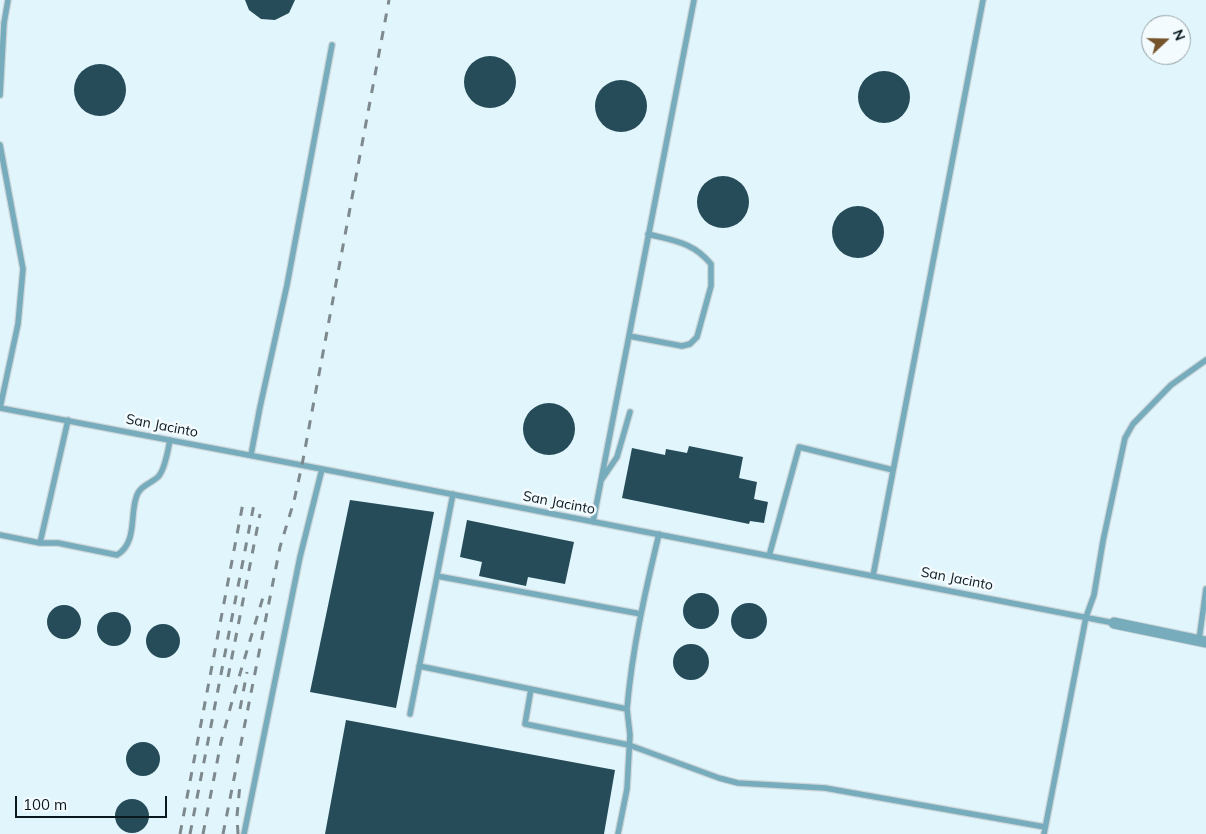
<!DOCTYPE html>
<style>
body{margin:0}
#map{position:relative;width:1206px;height:834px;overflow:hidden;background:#f3fbfe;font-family:Mulish,sans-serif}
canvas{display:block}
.north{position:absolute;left:1141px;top:15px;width:50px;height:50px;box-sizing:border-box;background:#f3fbfe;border:1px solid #95a1a4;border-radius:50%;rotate:69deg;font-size:14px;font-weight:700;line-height:20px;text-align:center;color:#09191e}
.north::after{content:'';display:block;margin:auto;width:18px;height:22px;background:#76552c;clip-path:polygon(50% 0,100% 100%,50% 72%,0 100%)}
.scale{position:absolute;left:15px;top:796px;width:152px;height:22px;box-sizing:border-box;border:2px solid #09191e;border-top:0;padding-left:6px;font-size:15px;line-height:18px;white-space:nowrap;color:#09191e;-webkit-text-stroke:4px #f3fbfe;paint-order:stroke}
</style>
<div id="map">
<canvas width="1206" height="834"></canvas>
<div class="north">N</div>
<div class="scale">100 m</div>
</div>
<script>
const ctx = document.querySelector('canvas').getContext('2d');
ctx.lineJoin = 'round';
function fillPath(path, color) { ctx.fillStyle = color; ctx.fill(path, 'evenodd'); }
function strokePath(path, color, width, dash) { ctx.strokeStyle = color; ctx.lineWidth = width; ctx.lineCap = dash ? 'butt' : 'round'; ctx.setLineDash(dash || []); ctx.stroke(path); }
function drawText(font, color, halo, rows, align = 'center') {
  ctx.font = font + ' Mulish,sans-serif'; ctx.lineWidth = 5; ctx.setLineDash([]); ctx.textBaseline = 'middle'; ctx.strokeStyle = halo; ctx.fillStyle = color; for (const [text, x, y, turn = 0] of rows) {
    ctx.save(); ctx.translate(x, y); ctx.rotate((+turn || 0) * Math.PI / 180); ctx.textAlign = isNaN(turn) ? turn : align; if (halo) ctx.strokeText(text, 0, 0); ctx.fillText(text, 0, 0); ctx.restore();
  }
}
fillPath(new Path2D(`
 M 0,0 L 1206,0 L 1206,834 L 0,834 ZM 1151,25 L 1181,25 L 1181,55 L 1151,55 Z`), '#e1f5fc');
fillPath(new Path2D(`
 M 245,0 L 295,0 L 289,13 L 275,20 L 261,19 L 249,10 Z
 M464 82a26 26 0 1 1 52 0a26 26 0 1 1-52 0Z
 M74 90a26 26 0 1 1 52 0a26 26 0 1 1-52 0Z
 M858 97a26 26 0 1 1 52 0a26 26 0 1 1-52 0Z
 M595 106a26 26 0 1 1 52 0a26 26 0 1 1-52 0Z
 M697 202a26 26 0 1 1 52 0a26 26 0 1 1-52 0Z
 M832 232a26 26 0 1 1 52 0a26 26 0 1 1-52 0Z
 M523 429a26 26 0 1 1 52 0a26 26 0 1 1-52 0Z
 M 689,446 L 743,457 L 739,478 L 757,482 L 754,499 L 768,502 L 764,523 L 750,521 L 749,524 L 622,498 L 632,448 L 665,455 L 666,449 L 687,453 Z
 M 350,500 L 434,512 L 396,708 L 310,692 Z
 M 467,520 L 574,542 L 565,584 L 528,577 L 526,586 L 479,576 L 482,562 L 460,557 Z
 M683 611a18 18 0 1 1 36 0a18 18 0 1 1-36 0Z
 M731 621a18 18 0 1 1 36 0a18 18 0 1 1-36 0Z
 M47 622a17 17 0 1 1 34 0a17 17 0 1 1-34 0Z
 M97 629a17 17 0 1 1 34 0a17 17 0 1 1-34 0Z
 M146 641a17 17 0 1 1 34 0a17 17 0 1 1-34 0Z
 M673 662a18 18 0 1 1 36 0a18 18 0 1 1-36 0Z
 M 346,720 L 615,770 L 604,834 L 325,834 Z
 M126 759a17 17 0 1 1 34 0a17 17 0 1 1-34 0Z
 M115 816a17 17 0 1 1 34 0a17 17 0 1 1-34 0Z`), '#254c58');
const lane = new Path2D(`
 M 0,95 L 4,23 L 8,0
 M 0,145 L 23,269 L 18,324 L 0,408 L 322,469 L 1114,623
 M 629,336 L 682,346 L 690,344 L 697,337 L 711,286 L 711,264 C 693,242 674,241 648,234
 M 251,455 L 260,407 L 287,285 L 332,45
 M 602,479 L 617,457 L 630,412
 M 593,522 L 694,0
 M 0,535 L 40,543 L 68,420
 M 40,543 L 58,543 L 117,555 C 137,543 130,516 136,498 C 139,486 150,484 158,477 C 165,470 168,450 170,440
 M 769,556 L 799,447 L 893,470
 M 437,576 L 641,614
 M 873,576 L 983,0
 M 1199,640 L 1206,589
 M 419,666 L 627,709 C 632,650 645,592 659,534
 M 531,689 L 525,724 L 629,745 L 719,778 L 738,783 L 825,788 L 1045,827
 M 410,714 L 453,494
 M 244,834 L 300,557 L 322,469
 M 618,834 L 627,789 L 630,735 L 627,709
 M 1044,834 L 1086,617 L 1094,595 L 1103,541 L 1125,438 L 1133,424 L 1171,385 L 1206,360`);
const street = new Path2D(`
 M 1114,623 L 1206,642`);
strokePath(lane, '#ced7da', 8);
strokePath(street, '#ced7da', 13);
strokePath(lane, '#77acbd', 5.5);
strokePath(street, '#77acbd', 11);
strokePath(new Path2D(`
 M 228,677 L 260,514
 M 240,709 L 247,672
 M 180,834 L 243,503
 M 190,834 L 254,504
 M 203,834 L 221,742 L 236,687 L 264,594
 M 223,834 L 280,547 L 294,501 L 302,465 L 389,0
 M 238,834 L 237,816 L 240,784`), '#7d898d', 3, [9, 9]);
drawText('14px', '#09191e', '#f3fbfe', [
 ["San Jacinto",162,426,11],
 ["San Jacinto",559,503,11],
 ["San Jacinto",957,579,11]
]);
</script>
